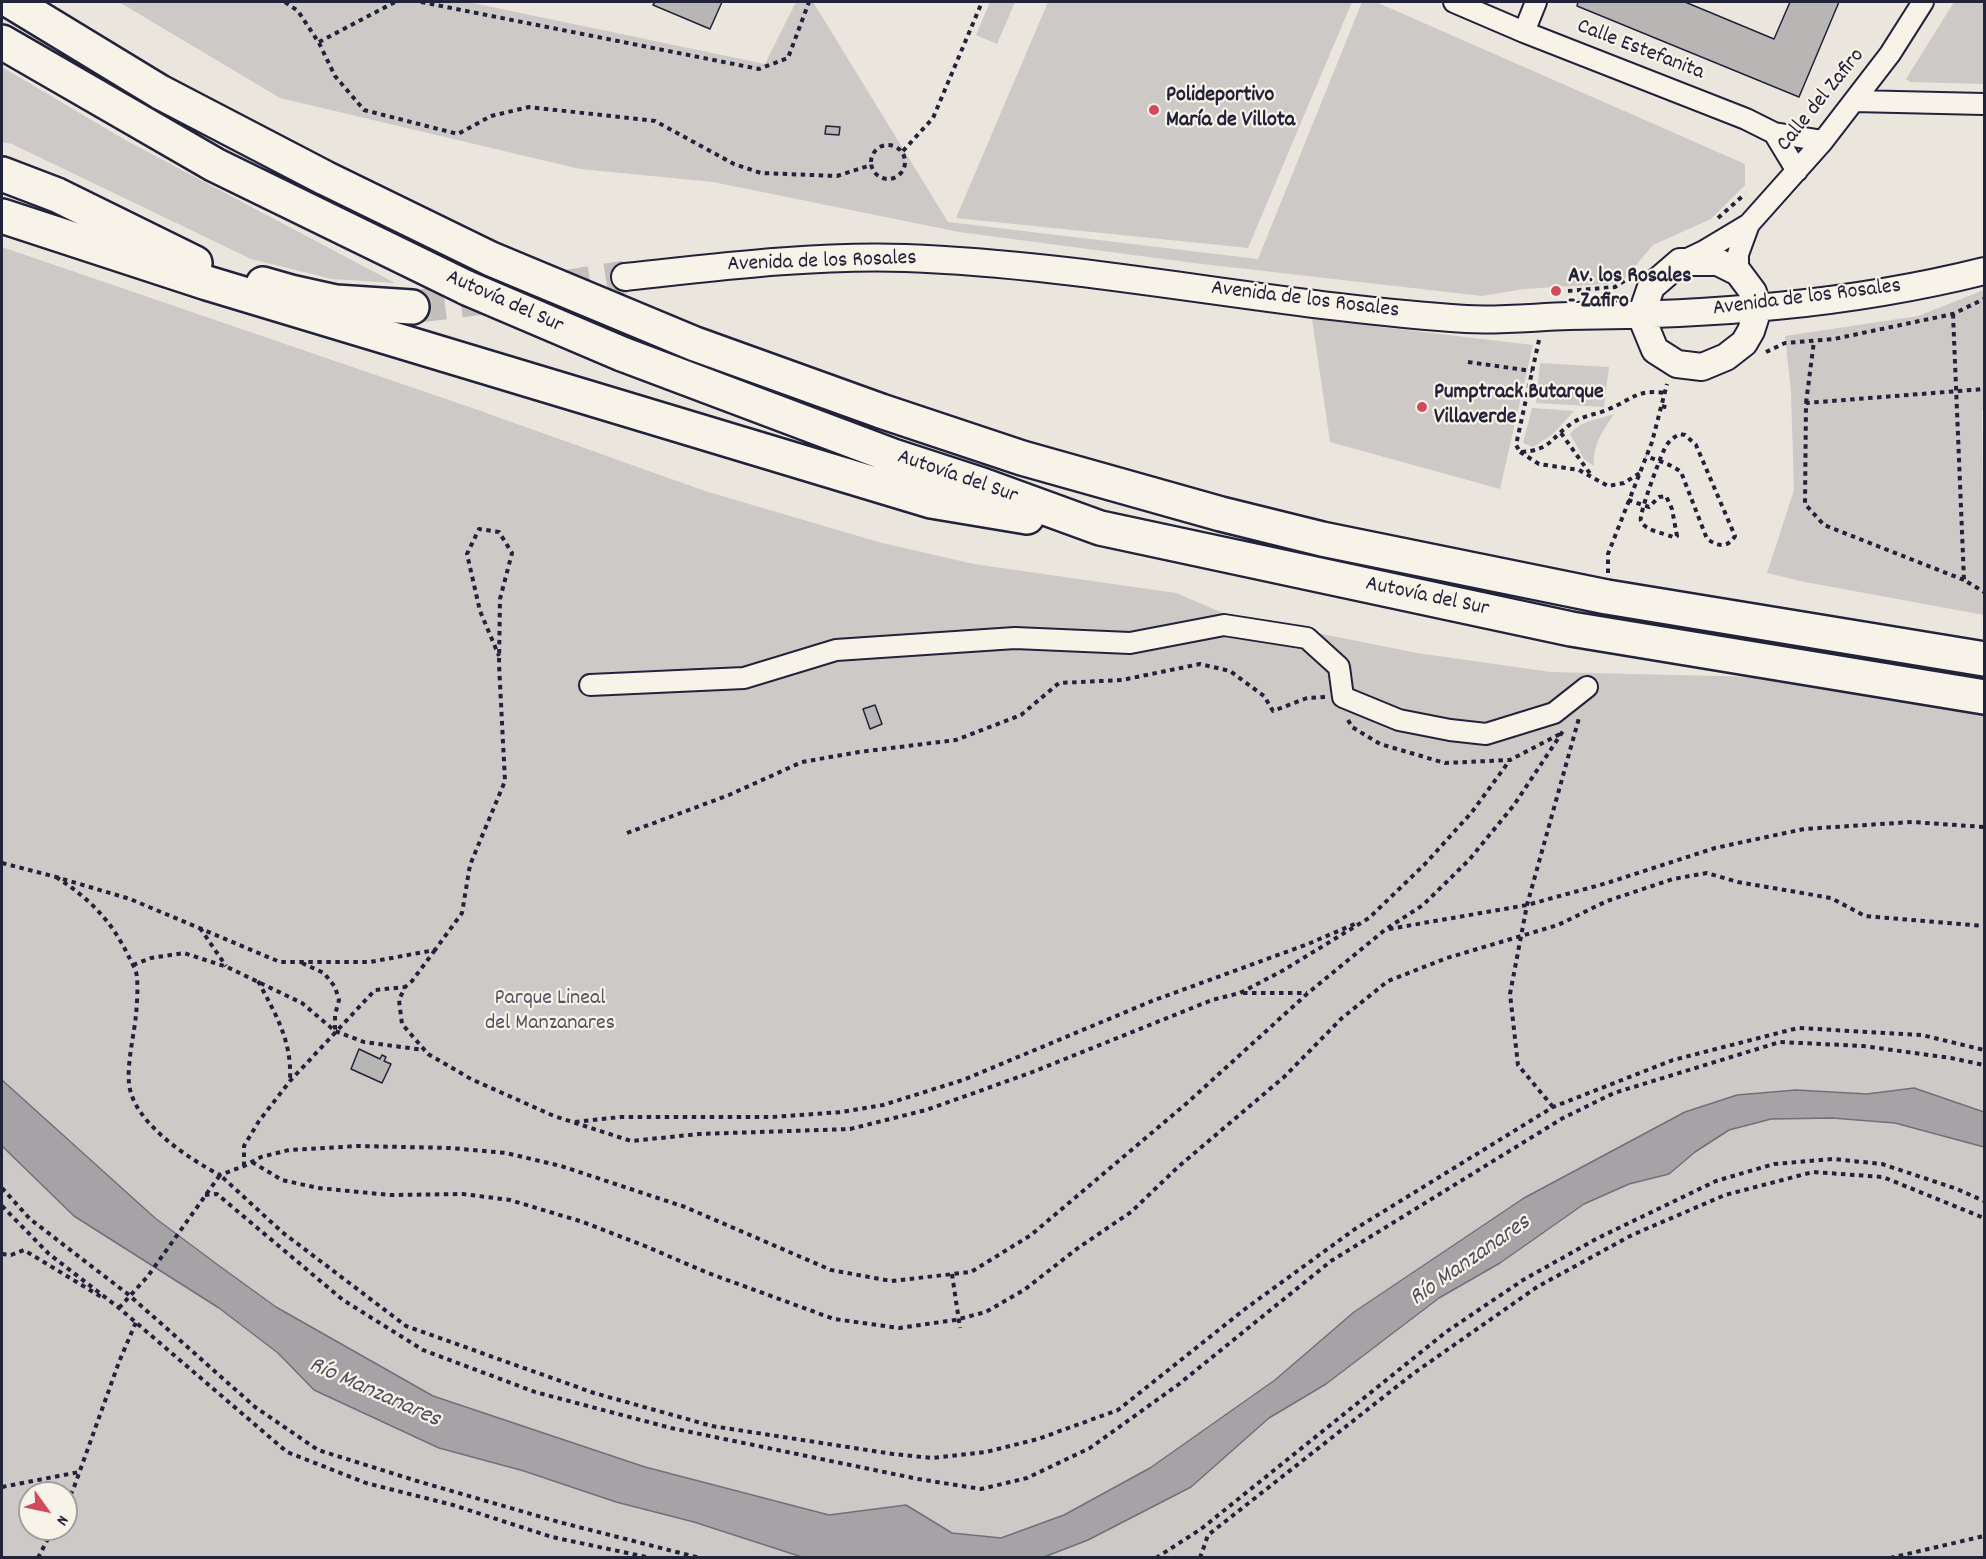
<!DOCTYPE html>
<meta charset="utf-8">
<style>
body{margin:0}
#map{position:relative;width:1986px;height:1559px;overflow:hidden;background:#eae6de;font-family:Dekko,sans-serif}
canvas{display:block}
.frame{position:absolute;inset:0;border:3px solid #22223b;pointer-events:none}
.north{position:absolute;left:18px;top:1481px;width:60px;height:60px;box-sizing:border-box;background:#f7f3e8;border:2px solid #a29fa3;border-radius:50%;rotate:123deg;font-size:16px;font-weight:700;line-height:24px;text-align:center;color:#22223b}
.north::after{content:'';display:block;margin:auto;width:21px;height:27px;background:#d1495b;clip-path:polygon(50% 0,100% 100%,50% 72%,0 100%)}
</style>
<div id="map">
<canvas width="1986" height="1559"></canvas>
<div class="frame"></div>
<div class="north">N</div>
</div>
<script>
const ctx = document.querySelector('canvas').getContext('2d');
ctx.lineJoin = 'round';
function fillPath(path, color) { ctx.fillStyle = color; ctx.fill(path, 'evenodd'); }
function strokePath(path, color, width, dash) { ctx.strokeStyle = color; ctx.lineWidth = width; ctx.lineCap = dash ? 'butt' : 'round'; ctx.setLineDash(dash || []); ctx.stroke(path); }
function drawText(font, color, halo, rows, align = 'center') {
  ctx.font = font + ' Dekko,sans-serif'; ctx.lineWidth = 4.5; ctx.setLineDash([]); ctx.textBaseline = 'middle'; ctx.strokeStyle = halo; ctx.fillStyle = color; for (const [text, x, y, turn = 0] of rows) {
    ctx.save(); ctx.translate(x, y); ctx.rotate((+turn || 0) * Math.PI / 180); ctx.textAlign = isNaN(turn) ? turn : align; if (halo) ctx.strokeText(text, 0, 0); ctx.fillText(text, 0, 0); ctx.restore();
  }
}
fillPath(new Path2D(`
 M 119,2 L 468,2 L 765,64 L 796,2 L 813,2 L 948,222 L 1258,259 L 1362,2 L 1376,2 L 1745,164 L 1745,185 L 1711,219 L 1653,245 L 1621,283 L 1524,289 L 1482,296 L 1194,263 L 959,232 L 713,182 L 580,169 L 280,98 Z
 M 990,2 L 1015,2 L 997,44 L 976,35 Z
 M 1048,2 L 1352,2 L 1248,248 L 956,218 Z
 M 1954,2 L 1984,2 L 1984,84 L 1910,82 L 1906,79 Z
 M 2,67 L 127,141 L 395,283 L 332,279 L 251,259 L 12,144 L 2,142 Z
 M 2,247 L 478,410 L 705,491 L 882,543 L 974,564 L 1176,593 L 1228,615 L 1417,653 L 1551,672 L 1760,677 L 1984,706 L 1984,1557 L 2,1558 ZM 30,1493 L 66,1493 L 66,1529 L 30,1529 Z
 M 1984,290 L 1984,409 L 1982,410 L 1984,615 L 1805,582 L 1767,573 L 1794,490 L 1791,392 L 1785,336 L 1918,316 Z
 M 1312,319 L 1533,345 L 1500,489 L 1330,442 Z
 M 1540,363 L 1609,367 L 1604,407 L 1536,403 Z
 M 1532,408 L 1574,411 L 1553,434 L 1533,447 L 1523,443 Z
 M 1614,414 C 1602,432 1593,444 1594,466 L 1584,459 L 1570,434 C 1582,420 1597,420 1614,414 Z`), '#cdc9c6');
const water = new Path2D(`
 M 2,1080 L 155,1218 L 218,1265 L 276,1307 L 433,1396 L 645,1467 L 829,1515 L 906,1505 L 952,1533 L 1001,1538 L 1064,1515 L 1150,1468 L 1275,1380 L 1354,1312 L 1524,1198 L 1685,1112 L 1737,1095 L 1796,1090 L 1867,1094 L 1914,1088 L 1984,1112 L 1984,1147 L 1895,1123 L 1832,1118 L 1771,1119 L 1729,1130 L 1695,1152 L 1669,1174 L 1629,1184 L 1584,1204 L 1500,1263 L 1439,1298 L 1326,1384 L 1269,1418 L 1191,1487 L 1088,1540 L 1044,1557 L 805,1558 L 694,1522 L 616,1502 L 524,1471 L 439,1448 L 314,1390 L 278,1353 L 219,1308 L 74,1216 L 2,1146 Z`);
fillPath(water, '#a6a3a6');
strokePath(water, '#716f7b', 1.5);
const building = new Path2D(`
 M 655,2 L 722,2 L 710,29 L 653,5 Z
 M 1578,2 L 1685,2 L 1774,39 L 1790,2 L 1839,2 L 1799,97 L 1577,6 Z
 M 826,126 L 840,127 L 839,135 L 825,134 Z
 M 875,705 L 882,724 L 870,729 L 863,709 Z
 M 359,1049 L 380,1059 L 382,1055 L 386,1057 L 384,1061 L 391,1064 L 382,1083 L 351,1069 Z`);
fillPath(building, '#b8b6b5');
strokePath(building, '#22223b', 1.5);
strokePath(new Path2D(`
 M 412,307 L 531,292 L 625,277`), '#c2bfbd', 33, [33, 16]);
const minor = new Path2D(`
 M 1454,2 L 1524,32 L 1746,119 L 1774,133 L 1823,141
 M 1524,32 L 1536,2
 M 1854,101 L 1984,104
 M 1774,133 L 1797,171
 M 1683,261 L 1704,251 L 1749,224 L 1823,141 L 1890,54 L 1923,2
 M 1738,272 L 1738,254 L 1749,224
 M 590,685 L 744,678 L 836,650 L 1015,638 L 1130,643 L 1224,625 L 1307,638 L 1339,667 L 1343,697 L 1399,720 L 1450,730 L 1486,734 L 1554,713 L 1587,687`);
const tertiary = new Path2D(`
 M 1680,262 L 1718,262 L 1738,272 L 1753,292 L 1758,309 L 1751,331 L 1744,343 L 1726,357 L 1702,367 L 1677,364 L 1655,350 L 1641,316 L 1651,287 Z
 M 625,277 C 718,267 812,255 906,258 C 1094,265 1278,307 1466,319 C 1500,321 1535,317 1569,316 C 1709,315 1848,305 1984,271`);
const trunk = new Path2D(`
 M 2,174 L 57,195 L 195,263
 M 263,284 L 291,292 L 336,302 L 412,307`);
const motorway = new Path2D(`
 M 12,2 L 160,92 L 325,178 L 491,259 L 695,344 L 881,411 L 1022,458 L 1221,514 L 1322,539 L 1607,597 L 1984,659
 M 2,42 L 215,165 L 467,288
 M 2,216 L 207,283 L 931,501 L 1027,517
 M 622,354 L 893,456 L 982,485 L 1100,528 L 1571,629 L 1984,697`);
strokePath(minor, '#22223b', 24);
strokePath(tertiary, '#22223b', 30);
strokePath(trunk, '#22223b', 38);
strokePath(motorway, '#22223b', 38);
strokePath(new Path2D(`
 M 285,2 L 298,11 L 319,43 L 335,76 L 364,110 L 458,134 L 491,116 L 529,107 L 655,121 L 734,164 L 761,173 L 837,176 L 871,165
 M 421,2 L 759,69 L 788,58 L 809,2
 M 319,42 L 395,2
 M871 162a17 17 0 1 1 34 0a17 17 0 1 1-34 0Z
 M 903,151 L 933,118 L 982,2
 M 1718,218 L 1745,194
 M 1568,291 L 1615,287 L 1629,278
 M 1953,314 L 1964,580 L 1984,592
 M 1539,340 L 1516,445 L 1520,452 C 1552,451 1551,436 1574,422 C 1585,415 1598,414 1609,409 C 1633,399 1637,389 1665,393
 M 1766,352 L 1785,343 L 1834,339 L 1953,314 L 1984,299
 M 1468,362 L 1532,371
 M 1806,403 L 1814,341
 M 1662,406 L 1668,408
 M 1561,433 L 1591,475
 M 1520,452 L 1539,464 L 1579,470 L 1608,486 L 1624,483 L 1640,473
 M 1628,500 L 1649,507 L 1659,497 L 1666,496 L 1672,509 L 1677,536 L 1673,537 C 1664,533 1645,531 1641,521 C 1638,516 1660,458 1664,450 C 1667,443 1673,437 1680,434 L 1685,435 L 1696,445 L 1735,536 C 1727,549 1718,546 1707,539 L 1681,472 C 1671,464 1658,461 1646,456
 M 1608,573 L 1608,554 L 1652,442 L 1667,384
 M 1964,580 L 1824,525 L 1805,504 L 1806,403 L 1984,389
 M 1348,720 L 1352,727 L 1380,744 L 1445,763 L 1510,760 L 1560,734
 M 627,833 L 729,795 L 802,762 L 859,752 L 956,740 L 1021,715 L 1059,683 L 1122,680 L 1200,664 L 1230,671 L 1264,696 L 1273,711 L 1307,698 L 1326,697
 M 2,863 L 56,877 L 130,899 L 280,962 L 370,962 L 435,950 L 462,913 L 470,865 L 505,781 L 499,664 L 500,599 L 512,553 L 499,532 L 479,529 L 467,554 L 480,611 L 499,656
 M 56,877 C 90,899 111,920 129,957 C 132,963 137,971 137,978 C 138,990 137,1003 136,1015 C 134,1035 127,1063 129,1083 C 132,1122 189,1159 220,1175 L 244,1166 L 261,1157 L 289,1150 L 358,1146 L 450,1148 L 506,1153 L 561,1166 L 685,1207 L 831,1270 L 891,1281 L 971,1272 L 1031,1235 L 1187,1103 L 1308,993 L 1386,929 L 1423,905 L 1469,860 L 1514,805 L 1563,731
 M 200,928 L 226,966
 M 1389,929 L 1527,905 L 1607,883 L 1715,848 L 1804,829 L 1912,822 L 1984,827
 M 435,950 L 412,981 L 405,987 L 399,1000 L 402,1024 L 428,1054 L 471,1079 L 554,1116 L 631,1141 L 699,1134 L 850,1129 L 926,1110 L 1030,1073 L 1212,1000 L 1240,993 L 1282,971 L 1369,918 L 1425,864 L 1472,812 L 1510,760
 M 302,963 L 324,973 L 335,987 L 339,1000 L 335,1015 L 335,1030
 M 133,965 L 151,958 L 184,953 L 227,967 L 302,1003 L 335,1031 L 364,1042 L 424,1050
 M 258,981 C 276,1015 292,1041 290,1080
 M 1243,993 L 1307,993
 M 1553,1107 L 1518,1065 L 1510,994 L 1527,905 L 1579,718
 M 575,1122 L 621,1117 L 772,1117 L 842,1112 L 883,1105 L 963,1080 L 1152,1001 L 1308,944 L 1357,923
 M 252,1162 L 282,1180 L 318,1188 L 390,1195 L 463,1194 L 510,1200 L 583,1222 L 645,1246 L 708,1273 L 834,1319 L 899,1328 L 955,1320 L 986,1312 L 1024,1290 L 1078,1248 L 1131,1212 L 1178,1167 L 1284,1077 L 1342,1018 L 1388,981 L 1447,958 L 1558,925 L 1607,901 L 1673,879 L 1707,873 L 1738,882 L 1831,898 L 1865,916 L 1984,926
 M 244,1166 L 244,1146 L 259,1121 L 290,1081 L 375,990 L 405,987
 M 2,1188 L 30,1219 L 129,1295 L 255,1407 L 318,1450 L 417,1481 L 559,1522 L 700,1558
 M 205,1195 L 217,1194 L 343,1300 L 423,1350 L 535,1392 L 671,1428 L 918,1479 L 981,1489 L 1027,1478 L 1090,1448 L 1179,1384 L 1331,1261 L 1563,1118 L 1614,1093 L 1780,1042 L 1863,1046 L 1951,1058 L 1984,1065
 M 2,1206 L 49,1254 L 119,1308 L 287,1452 L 366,1483 L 453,1505 L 552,1537 L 651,1558
 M 2,1254 L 11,1255 L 24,1250 L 103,1298
 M 952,1274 L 960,1328
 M 119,1308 L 148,1276 L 220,1175 L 282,1232 L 406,1326 L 594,1393 L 712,1426 L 893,1454 L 932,1458 L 986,1452 L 1038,1439 L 1118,1410 L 1245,1309 L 1355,1229 L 1553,1107 L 1673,1060 L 1798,1028 L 1922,1035 L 1984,1050
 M 2,1487 L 79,1472
 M 66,1503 L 73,1490 L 119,1362 L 136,1322
 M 38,1558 L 53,1529
 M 1156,1558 L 1201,1529 L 1446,1332 L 1523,1280 L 1598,1238 L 1716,1181 L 1774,1164 L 1833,1159 L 1882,1164 L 1957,1189 L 1984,1201
 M 1200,1558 L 1208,1535 L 1414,1373 L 1537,1287 L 1632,1235 L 1725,1195 L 1813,1172 L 1883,1177 L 1984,1218
 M 1890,1558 L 1984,1536`), '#22223b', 4, [4.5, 4.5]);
strokePath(minor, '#f7f3e8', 20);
strokePath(tertiary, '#f7f3e8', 26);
strokePath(trunk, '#f7f3e8', 33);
strokePath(motorway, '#f7f3e8', 33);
const motorwayBridge = new Path2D(`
 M 467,288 L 622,354`);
strokePath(motorwayBridge, '#22223b', 38, []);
strokePath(motorwayBridge, '#f7f3e8', 33);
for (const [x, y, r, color] of [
 [1154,110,6,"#d1495b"],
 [1556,291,6,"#d1495b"],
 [1422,407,6,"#d1495b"]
]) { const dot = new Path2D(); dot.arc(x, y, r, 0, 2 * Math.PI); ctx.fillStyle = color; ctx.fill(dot); strokePath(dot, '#f7f3e8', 2); }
drawText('22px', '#22223b', '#f7f3e8', [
 ["Calle Estefanita",1640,51,21],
 ["Calle del Zafiro",1822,101,-51],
 ["Avenida de los Rosales",822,263,-2],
 ["Avenida de los Rosales",1807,299,-7],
 ["Avenida de los Rosales",1305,301,7],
 ["Autovía del Sur",504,303,24],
 ["Autovía del Sur",957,478,19],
 ["Autovía del Sur",1427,598,12]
]);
drawText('bold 22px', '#22223b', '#f7f3e8', [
 ["Polideportivo",1166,97],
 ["María de Villota",1166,122],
 ["Av. los Rosales",1568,278],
 ["- Zafiro",1568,303],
 ["Pumptrack Butarque",1434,394],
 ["Villaverde",1434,419]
], 'left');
drawText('22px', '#555465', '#f7f3e8', [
 ["Parque Lineal",550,1000],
 ["del Manzanares",550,1025]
]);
drawText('italic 24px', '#504f60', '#f7f3e8', [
 ["Río Manzanares",1471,1262,-35],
 ["Río Manzanares",374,1394,24]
]);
</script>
